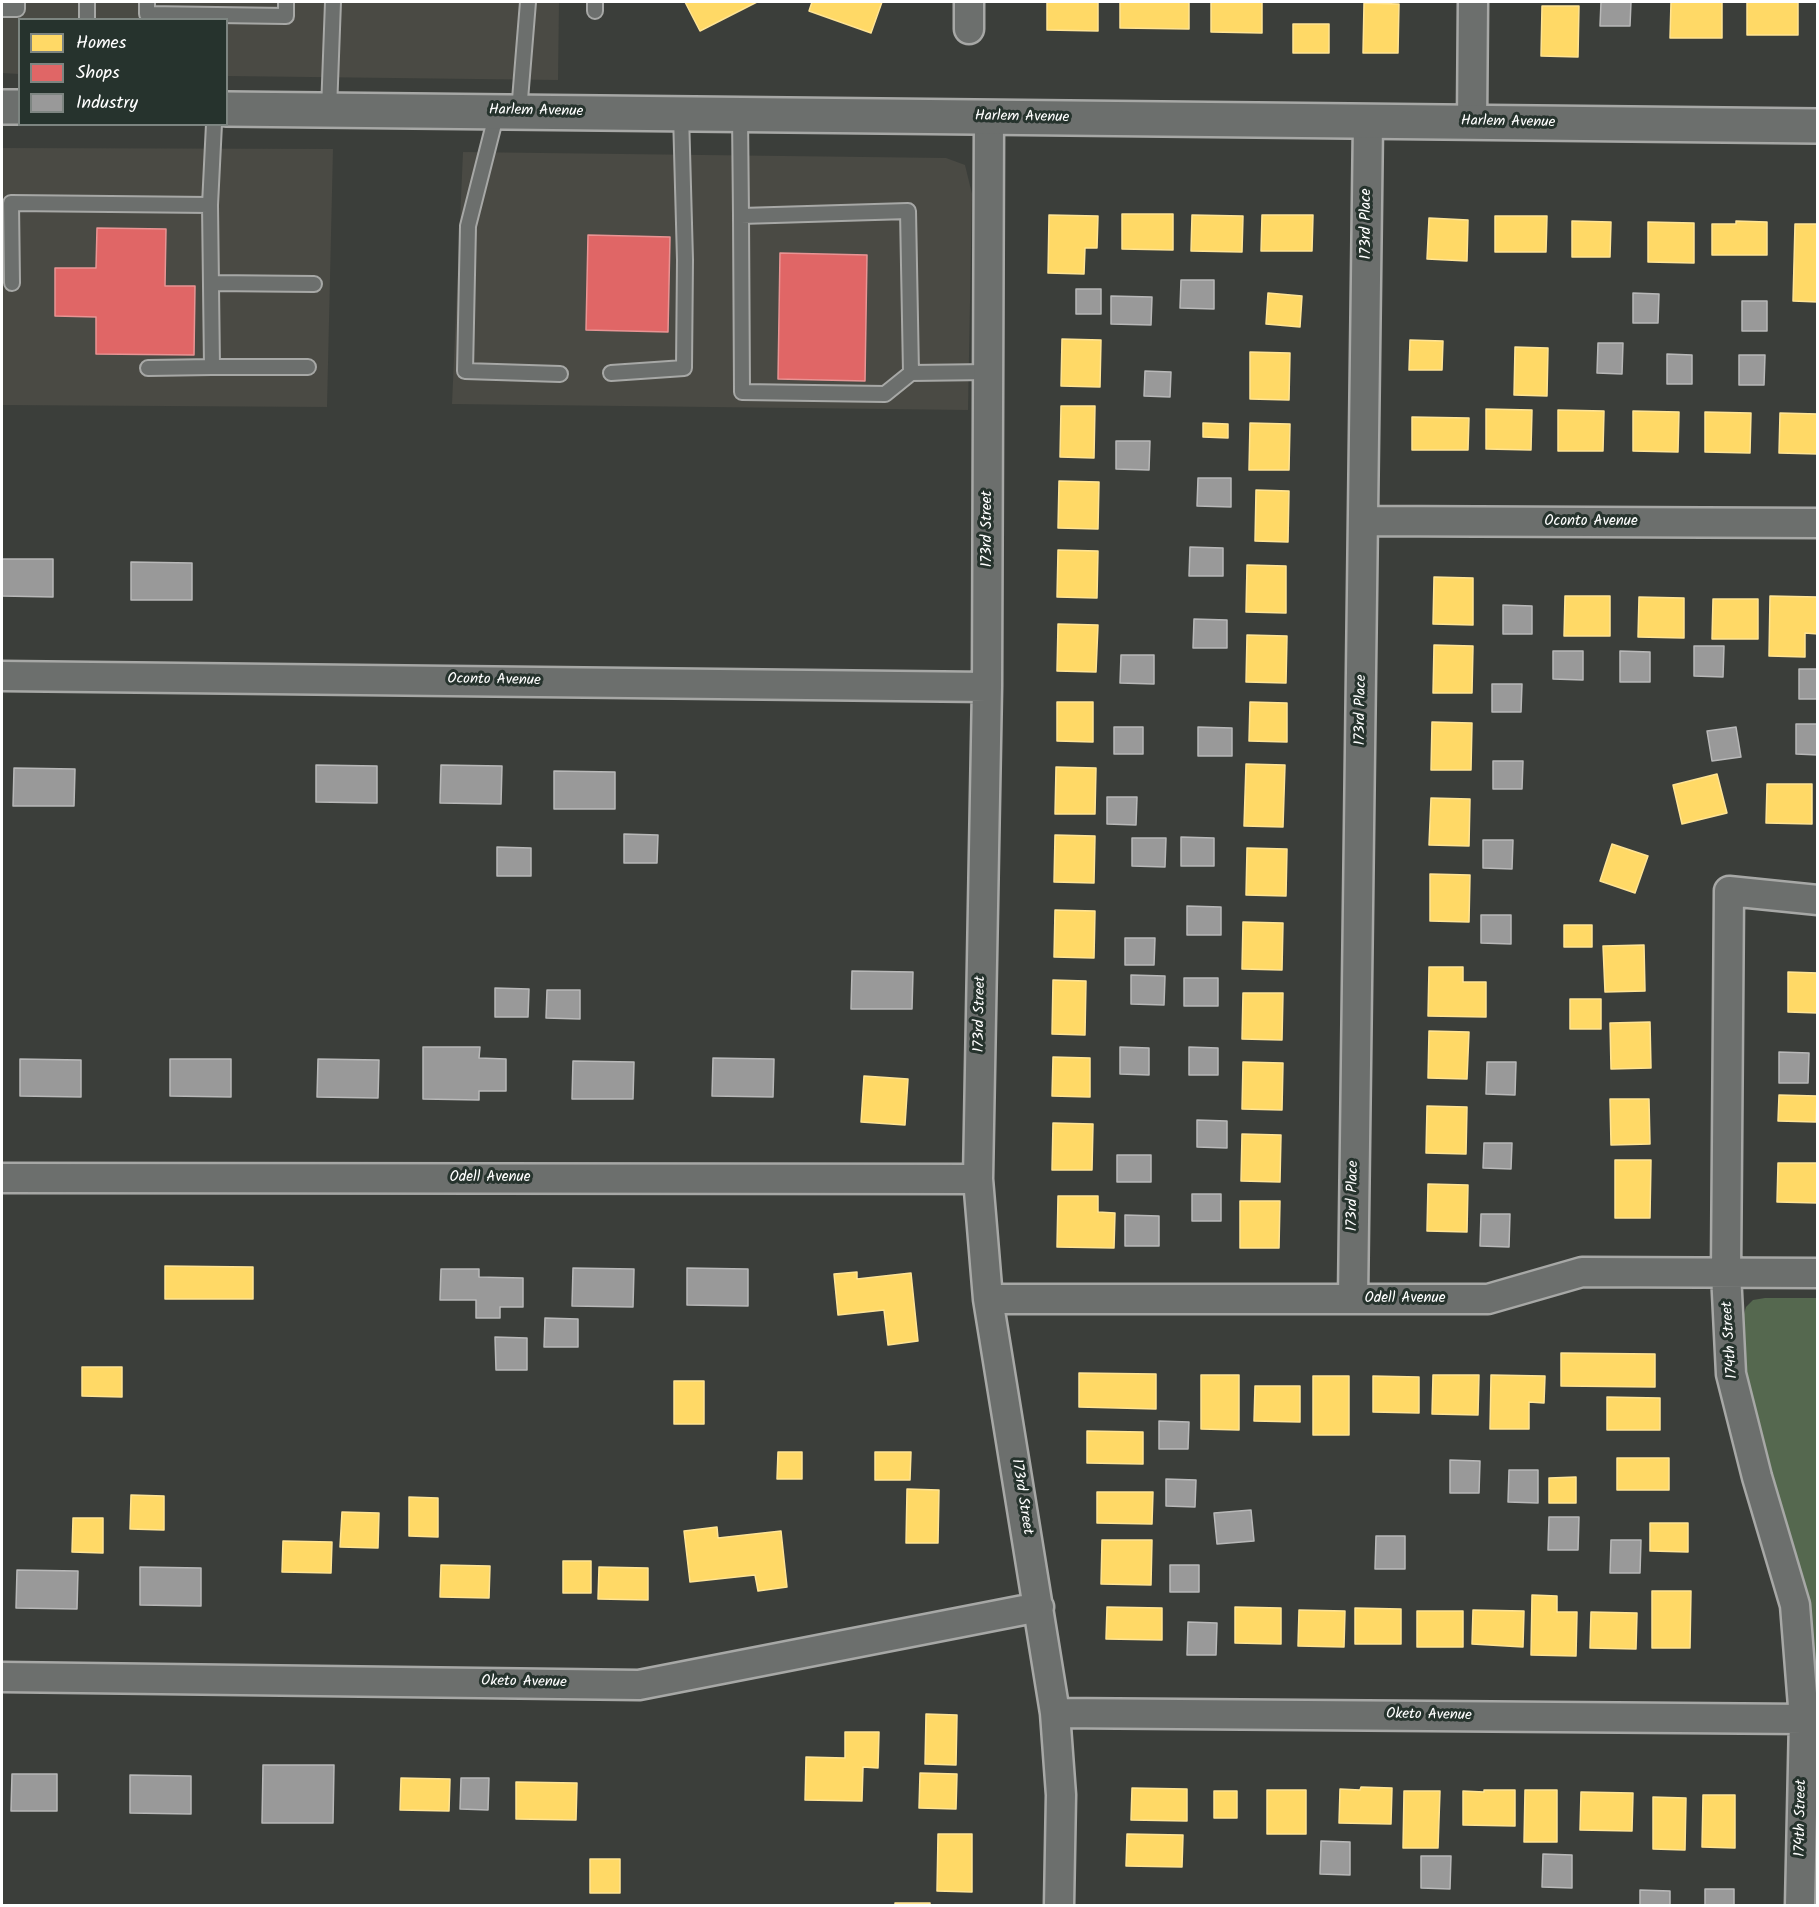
<!DOCTYPE html>
<style>
body{margin:0}
#map{position:relative;width:1819px;height:1907px;overflow:hidden;background:#3b3e3a;font-family:Kalam,sans-serif}
canvas{display:block}
.frame{position:absolute;inset:0;border:3px solid #fff;pointer-events:none}
.legend{position:absolute;left:18px;top:18px;width:210px;height:108px;box-sizing:border-box;background:#26332d;border:2px solid #7d8581;margin:0;padding:8px 10px;list-style:none;font-size:18px;color:#fff}
.legend li{display:flex;align-items:center;gap:12px;height:30px}
.legend b{width:30px;border:2px solid #7d8581}
</style>
<div id="map">
<canvas width="1819" height="1907"></canvas>
<div class="frame"></div>
<ul class="legend">
<li><b style="height:16px;background:#ffd966"></b>Homes</li>
<li><b style="height:16px;background:#e06666"></b>Shops</li>
<li><b style="height:16px;background:#999"></b>Industry</li>
</ul>
</div>
<script>
const ctx = document.querySelector('canvas').getContext('2d');
ctx.lineJoin = 'round';
function fillPath(path, color) { ctx.fillStyle = color; ctx.fill(path, 'evenodd'); }
function strokePath(path, color, width, dash) { ctx.strokeStyle = color; ctx.lineWidth = width; ctx.lineCap = dash ? 'butt' : 'round'; ctx.setLineDash(dash || []); ctx.stroke(path); }
function drawText(font, color, halo, rows, align = 'center') {
  ctx.font = font + ' Kalam,sans-serif'; ctx.lineWidth = 6; ctx.setLineDash([]); ctx.textBaseline = 'middle'; ctx.strokeStyle = halo; ctx.fillStyle = color; for (const [text, x, y, turn = 0] of rows) {
    ctx.save(); ctx.translate(x, y); ctx.rotate((+turn || 0) * Math.PI / 180); ctx.textAlign = isNaN(turn) ? turn : align; if (halo) ctx.strokeText(text, 0, 0); ctx.fillText(text, 0, 0); ctx.restore();
  }
}
fillPath(new Path2D(`
 M 2,2 L 559,2 L 558,80 L 227,76 L 226,20 L 20,20 L 19,74 L 2,73 Z
 M 2,148 L 333,149 L 327,407 L 2,405 Z
 M 463,152 L 946,158 L 965,165 L 972,194 L 968,410 L 452,404 Z`), '#4a4a44');
fillPath(new Path2D(`
 M 1765,1298 L 1817,1298 L 1817,1697 L 1815,1697 L 1745,1406 L 1742,1321 L 1746,1307 L 1753,1300 Z`), '#55684f');
const homes = new Path2D(`
 M 685,2 L 757,2 L 700,31 Z
 M 812,2 L 882,2 L 871,33 L 809,11 Z
 M 1047,2 L 1098,2 L 1098,31 L 1047,30 Z
 M 1120,2 L 1189,2 L 1189,29 L 1120,28 Z
 M 1211,2 L 1262,2 L 1262,33 L 1211,32 Z
 M 1671,2 L 1722,2 L 1722,38 L 1670,38 Z
 M 1747,2 L 1798,2 L 1798,35 L 1747,35 Z
 M 1364,3 L 1399,4 L 1398,53 L 1363,53 Z
 M 1542,6 L 1579,6 L 1578,57 L 1541,56 Z
 M 1293,24 L 1329,24 L 1329,53 L 1293,53 Z
 M 1122,214 L 1173,214 L 1173,250 L 1122,249 Z
 M 1049,215 L 1098,216 L 1097,248 L 1085,248 L 1084,274 L 1048,273 Z
 M 1192,215 L 1243,216 L 1242,252 L 1191,251 Z
 M 1262,215 L 1313,215 L 1312,251 L 1261,251 Z
 M 1495,216 L 1547,216 L 1546,252 L 1495,252 Z
 M 1429,218 L 1468,220 L 1467,261 L 1427,259 Z
 M 1572,221 L 1611,222 L 1610,257 L 1572,257 Z
 M 1736,221 L 1767,222 L 1767,255 L 1712,255 L 1712,224 L 1736,224 Z
 M 1648,222 L 1694,223 L 1694,263 L 1648,262 Z
 M 1795,224 L 1818,224 L 1818,302 L 1793,301 Z
 M 1268,293 L 1302,296 L 1300,327 L 1266,324 Z
 M 1062,339 L 1101,340 L 1100,387 L 1061,386 Z
 M 1410,340 L 1443,341 L 1442,370 L 1409,370 Z
 M 1515,347 L 1548,348 L 1547,396 L 1514,395 Z
 M 1250,352 L 1290,353 L 1289,400 L 1250,399 Z
 M 1061,406 L 1095,406 L 1094,458 L 1060,457 Z
 M 1486,409 L 1532,410 L 1531,450 L 1486,449 Z
 M 1558,410 L 1604,411 L 1603,451 L 1558,451 Z
 M 1633,411 L 1679,412 L 1678,452 L 1633,451 Z
 M 1705,412 L 1751,413 L 1750,453 L 1705,452 Z
 M 1780,413 L 1818,414 L 1818,454 L 1779,453 Z
 M 1412,417 L 1469,418 L 1468,450 L 1412,450 Z
 M 1203,423 L 1228,424 L 1228,438 L 1203,437 Z
 M 1250,423 L 1290,424 L 1289,470 L 1249,470 Z
 M 1059,481 L 1099,482 L 1098,529 L 1058,528 Z
 M 1256,490 L 1289,491 L 1288,542 L 1255,541 Z
 M 1058,550 L 1098,551 L 1097,598 L 1057,597 Z
 M 1247,565 L 1286,566 L 1286,613 L 1246,612 Z
 M 1434,577 L 1473,578 L 1473,625 L 1433,624 Z
 M 1565,596 L 1610,596 L 1610,636 L 1564,636 Z
 M 1770,596 L 1818,597 L 1818,634 L 1805,633 L 1805,657 L 1769,656 Z
 M 1639,597 L 1684,598 L 1684,638 L 1638,637 Z
 M 1713,599 L 1758,599 L 1758,639 L 1712,639 Z
 M 1058,624 L 1098,625 L 1096,672 L 1057,671 Z
 M 1247,635 L 1287,636 L 1286,683 L 1246,682 Z
 M 1434,645 L 1473,646 L 1472,693 L 1433,693 Z
 M 1057,702 L 1093,702 L 1093,742 L 1057,741 Z
 M 1250,702 L 1287,703 L 1287,742 L 1249,741 Z
 M 1432,722 L 1472,723 L 1471,770 L 1431,770 Z
 M 1246,764 L 1285,765 L 1283,827 L 1244,826 Z
 M 1056,767 L 1096,768 L 1095,814 L 1055,814 Z
 M 1717,774 L 1727,813 L 1682,824 L 1673,785 Z
 M 1767,784 L 1812,784 L 1812,824 L 1766,823 Z
 M 1431,798 L 1470,799 L 1469,846 L 1429,845 Z
 M 1055,835 L 1095,836 L 1094,883 L 1054,882 Z
 M 1612,844 L 1648,856 L 1635,893 L 1600,881 Z
 M 1247,848 L 1287,849 L 1286,896 L 1246,895 Z
 M 1430,874 L 1470,875 L 1469,922 L 1430,921 Z
 M 1055,910 L 1095,911 L 1094,958 L 1054,957 Z
 M 1243,922 L 1283,923 L 1282,970 L 1242,969 Z
 M 1564,925 L 1592,925 L 1592,947 L 1564,947 Z
 M 1644,945 L 1645,991 L 1605,992 L 1603,946 Z
 M 1429,967 L 1463,967 L 1463,982 L 1486,982 L 1486,1017 L 1428,1016 Z
 M 1788,972 L 1818,973 L 1818,1013 L 1788,1012 Z
 M 1053,980 L 1086,981 L 1085,1035 L 1052,1034 Z
 M 1243,993 L 1283,993 L 1282,1040 L 1242,1039 Z
 M 1570,999 L 1601,999 L 1601,1029 L 1570,1029 Z
 M 1650,1022 L 1651,1068 L 1611,1069 L 1610,1023 Z
 M 1429,1031 L 1469,1032 L 1467,1079 L 1428,1078 Z
 M 1053,1057 L 1090,1058 L 1090,1097 L 1052,1096 Z
 M 1243,1062 L 1283,1063 L 1282,1110 L 1242,1109 Z
 M 864,1076 L 908,1079 L 905,1125 L 861,1122 Z
 M 1779,1095 L 1817,1096 L 1816,1122 L 1778,1121 Z
 M 1610,1099 L 1649,1099 L 1650,1144 L 1611,1145 Z
 M 1427,1106 L 1467,1107 L 1466,1154 L 1426,1153 Z
 M 1053,1123 L 1093,1124 L 1092,1170 L 1052,1170 Z
 M 1242,1134 L 1281,1135 L 1280,1182 L 1241,1181 Z
 M 1615,1160 L 1651,1160 L 1650,1218 L 1615,1218 Z
 M 1778,1163 L 1818,1163 L 1818,1203 L 1777,1202 Z
 M 1428,1184 L 1468,1185 L 1467,1232 L 1427,1231 Z
 M 1058,1196 L 1098,1196 L 1098,1212 L 1115,1213 L 1114,1248 L 1057,1247 Z
 M 1240,1201 L 1280,1201 L 1279,1248 L 1240,1248 Z
 M 165,1266 L 253,1267 L 253,1299 L 165,1299 Z
 M 857,1272 L 857,1279 L 911,1273 L 918,1341 L 888,1345 L 884,1310 L 838,1315 L 834,1274 Z
 M 1561,1353 L 1655,1354 L 1655,1387 L 1561,1386 Z
 M 82,1367 L 122,1367 L 122,1397 L 82,1396 Z
 M 1079,1373 L 1156,1374 L 1156,1409 L 1079,1407 Z
 M 1201,1375 L 1239,1375 L 1239,1430 L 1201,1429 Z
 M 1433,1375 L 1479,1375 L 1478,1415 L 1432,1414 Z
 M 1491,1375 L 1545,1376 L 1544,1403 L 1529,1402 L 1529,1429 L 1490,1429 Z
 M 1313,1376 L 1349,1376 L 1349,1435 L 1313,1435 Z
 M 1373,1376 L 1419,1377 L 1419,1413 L 1373,1412 Z
 M 674,1381 L 704,1381 L 704,1424 L 674,1424 Z
 M 1255,1386 L 1300,1386 L 1300,1422 L 1254,1421 Z
 M 1607,1397 L 1660,1398 L 1660,1430 L 1607,1430 Z
 M 1087,1431 L 1143,1432 L 1143,1464 L 1087,1463 Z
 M 778,1452 L 802,1452 L 802,1479 L 777,1479 Z
 M 875,1452 L 911,1452 L 910,1480 L 875,1480 Z
 M 1617,1458 L 1669,1458 L 1669,1490 L 1617,1490 Z
 M 1576,1477 L 1576,1503 L 1549,1503 L 1549,1478 Z
 M 907,1489 L 939,1490 L 938,1543 L 906,1543 Z
 M 1097,1492 L 1153,1492 L 1152,1524 L 1097,1523 Z
 M 131,1495 L 164,1496 L 164,1530 L 130,1529 Z
 M 409,1497 L 438,1498 L 438,1537 L 409,1536 Z
 M 342,1512 L 379,1513 L 378,1548 L 340,1547 Z
 M 73,1518 L 103,1518 L 103,1553 L 72,1552 Z
 M 1650,1523 L 1688,1523 L 1688,1552 L 1650,1551 Z
 M 717,1527 L 718,1538 L 781,1531 L 787,1587 L 758,1591 L 755,1575 L 690,1582 L 684,1531 Z
 M 1102,1540 L 1152,1540 L 1151,1585 L 1101,1584 Z
 M 283,1541 L 332,1542 L 331,1573 L 282,1572 Z
 M 563,1561 L 591,1561 L 591,1593 L 563,1593 Z
 M 441,1565 L 490,1566 L 489,1598 L 440,1597 Z
 M 599,1567 L 648,1568 L 648,1600 L 598,1599 Z
 M 1652,1591 L 1691,1591 L 1690,1648 L 1652,1648 Z
 M 1532,1595 L 1557,1596 L 1557,1612 L 1577,1612 L 1576,1656 L 1531,1655 Z
 M 1107,1607 L 1162,1608 L 1162,1640 L 1106,1639 Z
 M 1235,1607 L 1281,1608 L 1281,1644 L 1235,1643 Z
 M 1355,1608 L 1401,1609 L 1401,1644 L 1355,1644 Z
 M 1299,1610 L 1345,1611 L 1344,1647 L 1298,1646 Z
 M 1473,1610 L 1524,1611 L 1523,1647 L 1472,1644 Z
 M 1417,1611 L 1463,1611 L 1463,1647 L 1417,1647 Z
 M 1591,1612 L 1637,1613 L 1636,1649 L 1590,1648 Z
 M 926,1714 L 957,1715 L 956,1765 L 925,1764 Z
 M 845,1732 L 879,1732 L 878,1768 L 863,1767 L 862,1801 L 805,1800 L 806,1757 L 845,1758 Z
 M 920,1773 L 957,1774 L 956,1809 L 919,1808 Z
 M 401,1778 L 450,1779 L 449,1811 L 400,1810 Z
 M 516,1782 L 577,1783 L 576,1820 L 516,1819 Z
 M 1361,1787 L 1392,1788 L 1391,1824 L 1339,1823 L 1340,1789 L 1360,1790 Z
 M 1132,1788 L 1187,1789 L 1187,1821 L 1131,1820 Z
 M 1267,1790 L 1306,1790 L 1306,1834 L 1267,1834 Z
 M 1484,1790 L 1515,1790 L 1515,1826 L 1463,1825 L 1463,1791 L 1484,1792 Z
 M 1525,1790 L 1557,1790 L 1557,1842 L 1524,1842 Z
 M 1214,1791 L 1237,1791 L 1237,1818 L 1214,1818 Z
 M 1404,1791 L 1440,1791 L 1438,1848 L 1403,1848 Z
 M 1581,1792 L 1633,1793 L 1632,1831 L 1580,1830 Z
 M 1703,1795 L 1735,1795 L 1735,1848 L 1702,1847 Z
 M 1653,1797 L 1686,1798 L 1685,1850 L 1653,1849 Z
 M 938,1834 L 972,1834 L 972,1892 L 937,1891 Z
 M 1127,1834 L 1183,1835 L 1182,1867 L 1126,1866 Z
 M 590,1859 L 620,1859 L 620,1893 L 590,1893 Z
 M 895,1903 L 930,1903 L 930,1906 L 895,1906 Z`);
fillPath(homes, '#ffd966');
strokePath(homes, '#ffe494', 1.5);
const shops = new Path2D(`
 M 97,228 L 166,229 L 165,286 L 195,286 L 194,355 L 96,354 L 96,317 L 55,316 L 55,268 L 96,268 Z
 M 588,235 L 670,237 L 668,332 L 586,330 Z
 M 780,253 L 867,255 L 865,381 L 778,379 Z`);
fillPath(shops, '#e06666');
strokePath(shops, '#e99494', 1.5);
const industry = new Path2D(`
 M 1601,2 L 1631,2 L 1630,26 L 1600,26 Z
 M 1181,280 L 1214,280 L 1214,309 L 1180,308 Z
 M 1076,289 L 1101,289 L 1101,314 L 1076,314 Z
 M 1633,293 L 1659,294 L 1658,323 L 1633,323 Z
 M 1111,296 L 1152,297 L 1151,325 L 1111,324 Z
 M 1742,301 L 1767,301 L 1767,331 L 1742,331 Z
 M 1598,343 L 1623,343 L 1622,374 L 1597,373 Z
 M 1667,354 L 1692,355 L 1692,384 L 1667,384 Z
 M 1739,355 L 1765,355 L 1764,385 L 1739,385 Z
 M 1145,371 L 1171,372 L 1170,397 L 1144,396 Z
 M 1116,441 L 1150,441 L 1149,470 L 1116,469 Z
 M 1198,478 L 1231,478 L 1231,507 L 1197,506 Z
 M 1190,547 L 1223,548 L 1223,576 L 1189,576 Z
 M 2,559 L 53,559 L 53,597 L 2,596 Z
 M 131,562 L 192,563 L 192,600 L 131,600 Z
 M 1503,605 L 1532,606 L 1532,634 L 1503,634 Z
 M 1194,619 L 1227,620 L 1227,648 L 1193,648 Z
 M 1694,646 L 1724,646 L 1723,677 L 1694,676 Z
 M 1553,651 L 1583,651 L 1583,680 L 1553,679 Z
 M 1620,651 L 1650,652 L 1650,682 L 1620,682 Z
 M 1121,655 L 1154,655 L 1154,684 L 1120,683 Z
 M 1799,669 L 1818,669 L 1818,699 L 1799,699 Z
 M 1492,684 L 1522,684 L 1521,712 L 1492,712 Z
 M 1796,724 L 1818,724 L 1818,755 L 1796,754 Z
 M 1114,727 L 1143,727 L 1143,754 L 1114,754 Z
 M 1198,727 L 1232,728 L 1232,756 L 1198,756 Z
 M 1736,727 L 1741,757 L 1712,761 L 1707,731 Z
 M 1493,761 L 1523,761 L 1522,789 L 1493,789 Z
 M 316,765 L 377,766 L 377,803 L 316,802 Z
 M 441,765 L 502,766 L 501,804 L 440,803 Z
 M 14,768 L 75,769 L 74,806 L 13,806 Z
 M 554,771 L 615,772 L 615,809 L 554,809 Z
 M 1107,797 L 1137,797 L 1136,825 L 1107,824 Z
 M 624,834 L 658,835 L 657,863 L 624,863 Z
 M 1181,837 L 1214,838 L 1214,866 L 1181,866 Z
 M 1132,838 L 1166,838 L 1165,867 L 1132,866 Z
 M 1483,840 L 1513,840 L 1512,869 L 1483,868 Z
 M 497,847 L 531,848 L 531,876 L 497,876 Z
 M 1187,906 L 1221,907 L 1221,935 L 1187,935 Z
 M 1481,915 L 1511,915 L 1511,944 L 1481,943 Z
 M 1125,938 L 1155,938 L 1154,965 L 1125,965 Z
 M 852,971 L 913,972 L 912,1009 L 851,1009 Z
 M 1131,975 L 1165,976 L 1164,1005 L 1131,1004 Z
 M 1184,978 L 1218,978 L 1218,1006 L 1184,1006 Z
 M 495,988 L 529,989 L 528,1017 L 495,1017 Z
 M 547,990 L 580,990 L 580,1019 L 546,1018 Z
 M 423,1047 L 480,1047 L 479,1058 L 506,1059 L 506,1091 L 479,1091 L 479,1100 L 423,1099 Z
 M 1120,1047 L 1149,1048 L 1149,1075 L 1120,1074 Z
 M 1189,1047 L 1218,1048 L 1218,1075 L 1189,1075 Z
 M 1779,1052 L 1809,1053 L 1808,1083 L 1779,1083 Z
 M 713,1058 L 774,1059 L 773,1097 L 712,1096 Z
 M 20,1059 L 81,1060 L 81,1097 L 20,1096 Z
 M 170,1059 L 231,1059 L 231,1097 L 170,1096 Z
 M 318,1059 L 379,1060 L 378,1098 L 317,1097 Z
 M 573,1061 L 634,1062 L 633,1099 L 572,1099 Z
 M 1487,1062 L 1516,1062 L 1515,1095 L 1486,1094 Z
 M 1197,1120 L 1227,1121 L 1227,1148 L 1197,1147 Z
 M 1484,1143 L 1512,1143 L 1511,1169 L 1483,1168 Z
 M 1117,1155 L 1151,1155 L 1151,1182 L 1117,1182 Z
 M 1192,1194 L 1221,1194 L 1221,1221 L 1192,1221 Z
 M 1481,1214 L 1510,1214 L 1509,1247 L 1480,1246 Z
 M 1125,1215 L 1159,1216 L 1159,1246 L 1125,1246 Z
 M 573,1268 L 634,1269 L 633,1307 L 572,1306 Z
 M 687,1268 L 748,1269 L 748,1306 L 687,1305 Z
 M 441,1269 L 479,1269 L 479,1277 L 523,1278 L 523,1307 L 500,1307 L 500,1318 L 476,1318 L 476,1300 L 440,1300 Z
 M 545,1318 L 578,1319 L 578,1347 L 544,1347 Z
 M 495,1337 L 527,1338 L 527,1370 L 496,1370 Z
 M 1159,1421 L 1189,1422 L 1188,1449 L 1159,1449 Z
 M 1450,1460 L 1480,1461 L 1479,1493 L 1450,1493 Z
 M 1509,1470 L 1538,1470 L 1538,1503 L 1508,1502 Z
 M 1166,1479 L 1196,1480 L 1195,1507 L 1166,1506 Z
 M 1251,1510 L 1254,1541 L 1217,1544 L 1214,1513 Z
 M 1549,1517 L 1579,1517 L 1578,1550 L 1548,1550 Z
 M 1376,1536 L 1405,1536 L 1405,1569 L 1375,1569 Z
 M 1611,1540 L 1641,1540 L 1640,1573 L 1610,1573 Z
 M 1170,1565 L 1199,1565 L 1199,1592 L 1170,1592 Z
 M 140,1567 L 201,1568 L 201,1606 L 140,1605 Z
 M 17,1570 L 78,1571 L 77,1609 L 16,1608 Z
 M 1188,1622 L 1217,1623 L 1216,1655 L 1187,1655 Z
 M 263,1765 L 334,1765 L 333,1823 L 262,1823 Z
 M 12,1774 L 57,1774 L 57,1811 L 11,1811 Z
 M 130,1775 L 191,1776 L 191,1814 L 130,1813 Z
 M 461,1778 L 489,1778 L 488,1810 L 460,1809 Z
 M 1321,1841 L 1350,1842 L 1350,1875 L 1320,1874 Z
 M 1543,1854 L 1572,1855 L 1572,1888 L 1542,1887 Z
 M 1421,1856 L 1451,1856 L 1450,1889 L 1421,1888 Z
 M 1705,1889 L 1734,1889 L 1734,1906 L 1705,1906 Z
 M 1640,1890 L 1670,1891 L 1670,1906 L 1640,1906 Z`);
fillPath(industry, '#999');
strokePath(industry, '#b8b8b8', 1.5);
const lane = new Path2D(`
 M 87,2 L 87,20
 M 147,2 L 147,14 L 286,16 L 286,2
 M 2,9 L 17,9 L 17,2
 M 595,11 L 595,2
 M 329,110 L 333,2
 M 497,112 L 468,226 L 465,371 L 560,374
 M 519,112 L 528,2
 M 740,115 L 741,216 L 908,211 L 911,373 L 988,372
 M 214,124 L 210,205 L 212,367 L 308,367
 M 741,216 L 742,392 L 885,394 L 911,373
 M 12,283 L 11,203 L 210,205
 M 211,283 L 314,284
 M 148,368 L 212,367
 M 611,373 L 684,368 L 685,260 L 681,114`);
const street = new Path2D(`
 M 969,29 L 969,2
 M 989,117 L 987,687 L 978,1179 L 988,1299 L 1055,1713 L 1061,1795 L 1059,1906
 M 1472,123 L 1473,2
 M 1364,521 L 1818,523
 M 2,676 L 987,687
 M 2,1178 L 978,1179
 M 988,1299 L 1488,1299 L 1582,1272 L 1818,1273
 M 1353,1299 L 1368,122
 M 2,1677 L 639,1685 L 1039,1607
 M 1055,1713 L 1804,1719
 M 1800,1906 L 1804,1719 L 1795,1605 L 1757,1477 L 1731,1374 L 1726,1273 L 1729,891 L 1818,900`);
const primary = new Path2D(`
 M 2,107 L 20,107
 M 226,109 L 1818,126`);
strokePath(lane, '#a7a8a6', 18);
strokePath(street, '#a7a8a6', 33);
strokePath(primary, '#a7a8a6', 38);
strokePath(lane, '#6c6f6d', 14);
strokePath(street, '#6c6f6d', 28);
strokePath(primary, '#6c6f6d', 33);
drawText('15px', '#fff', '#26332d', [
 ["Harlem Avenue",536,112,1],
 ["Harlem Avenue",1022,118,1],
 ["Harlem Avenue",1508,123,1],
 ["173rd Place",1367,224,-90],
 ["Oconto Avenue",1591,522],
 ["173rd Street",988,529,-90],
 ["Oconto Avenue",494,681,1],
 ["173rd Place",1362,710,-89],
 ["173rd Street",981,1014,-89],
 ["Odell Avenue",490,1178],
 ["173rd Place",1354,1196,-89],
 ["Odell Avenue",1405,1299],
 ["174th Street",1731,1340,-94],
 ["173rd Street",1021,1497,81],
 ["Oketo Avenue",524,1683,1],
 ["Oketo Avenue",1429,1716,1],
 ["174th Street",1802,1818,-89]
]);
</script>
